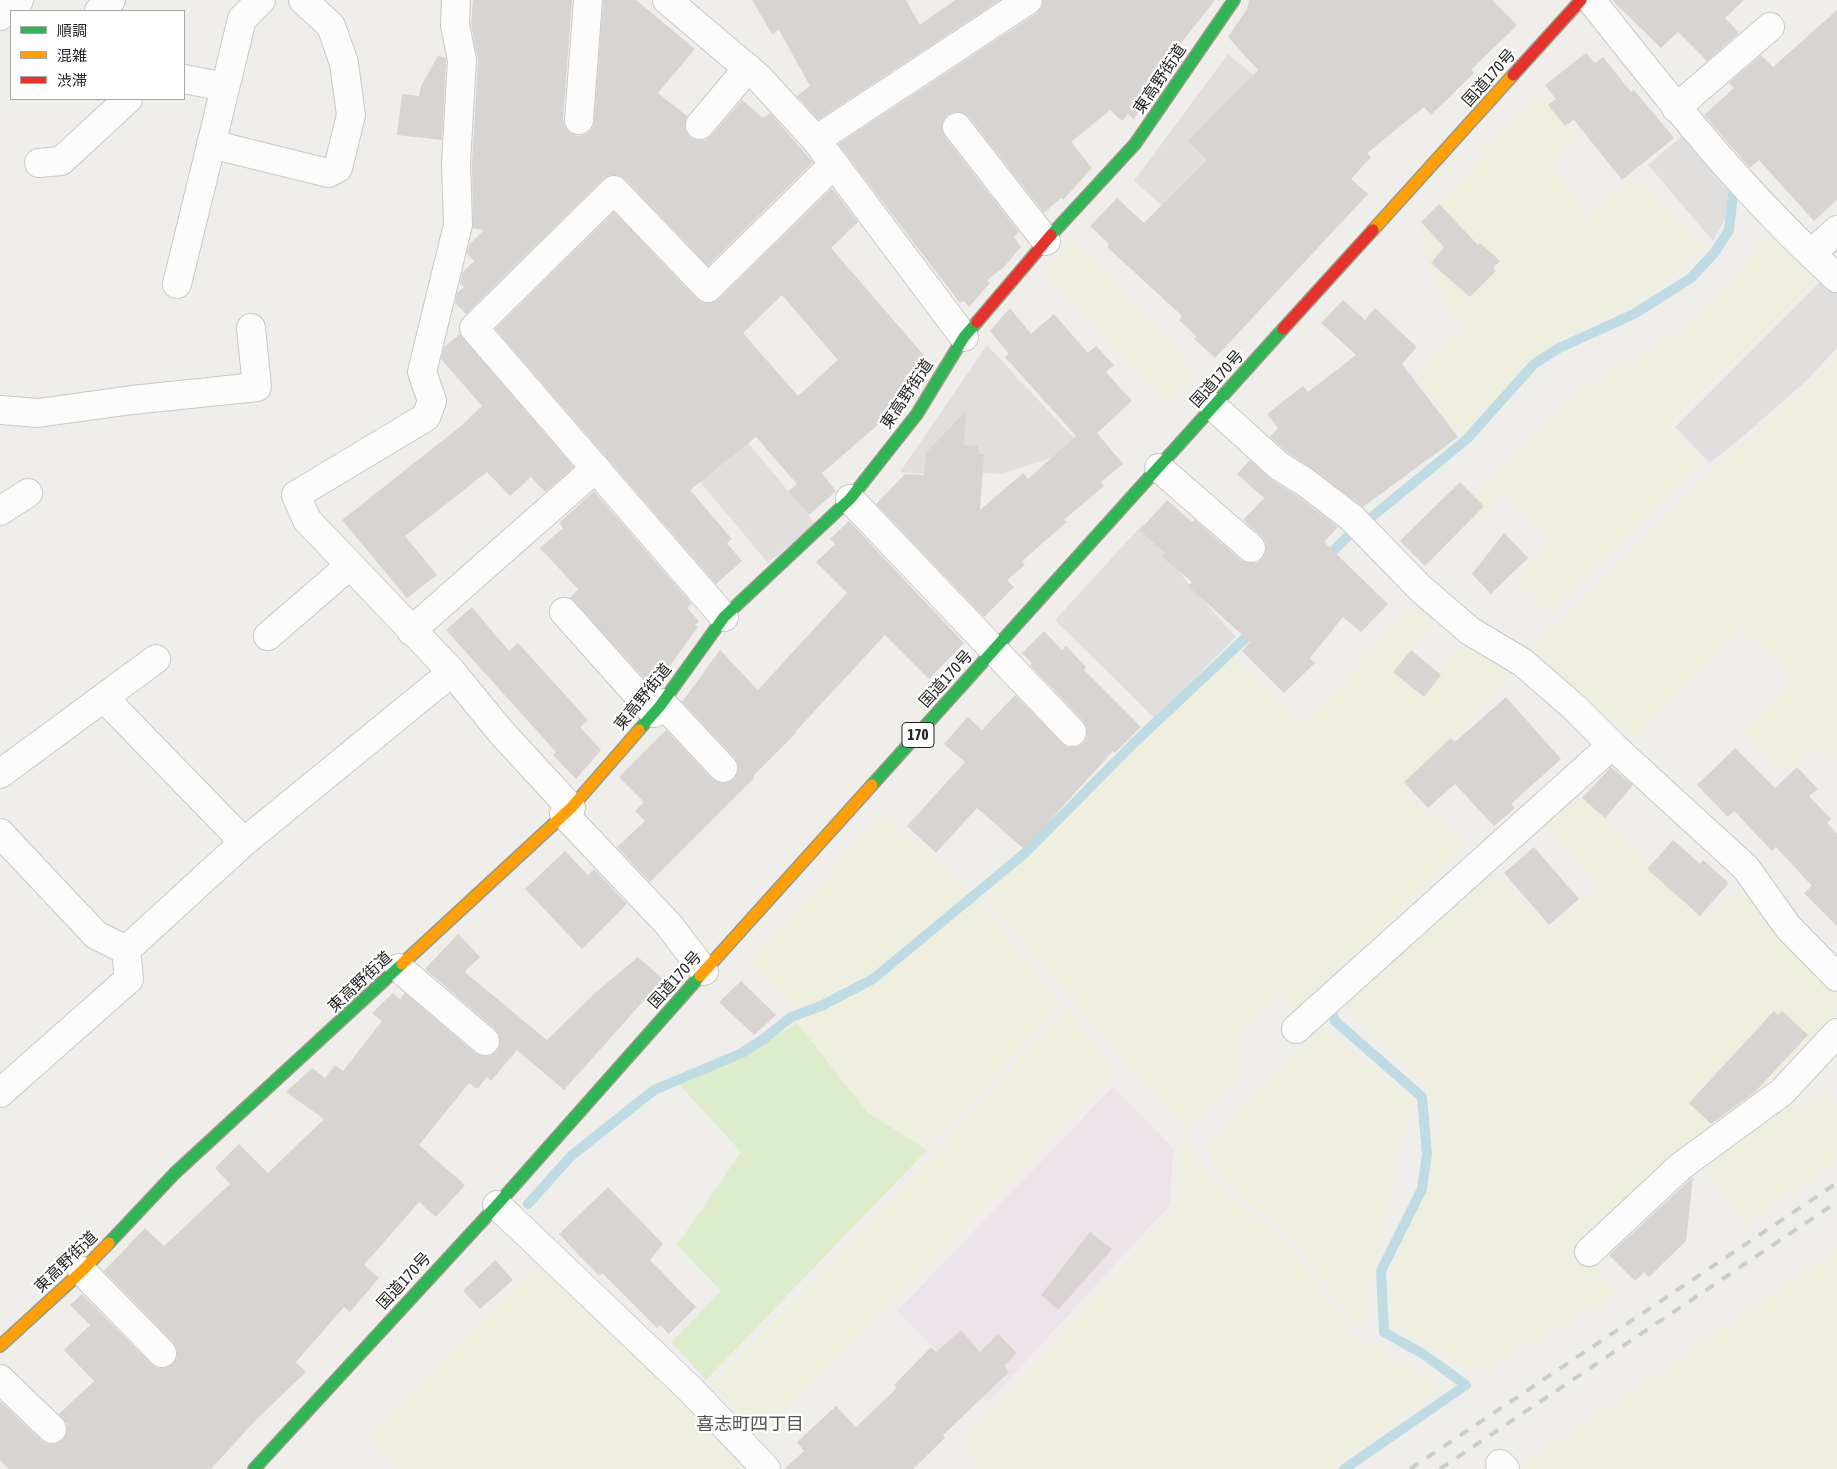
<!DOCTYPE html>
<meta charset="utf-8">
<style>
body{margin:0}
#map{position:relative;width:1837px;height:1469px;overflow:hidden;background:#f0eeeb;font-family:"Asap Condensed","Noto Sans JP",sans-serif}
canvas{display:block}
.legend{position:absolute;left:10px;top:10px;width:175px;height:90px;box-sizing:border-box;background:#fff;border:1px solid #a7a7a7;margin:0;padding:6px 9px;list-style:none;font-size:15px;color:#222}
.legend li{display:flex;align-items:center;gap:10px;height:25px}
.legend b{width:25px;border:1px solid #a7a7a7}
</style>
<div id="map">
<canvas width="1837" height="1469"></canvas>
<ul class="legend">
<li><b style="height:6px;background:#30b455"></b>順調</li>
<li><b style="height:6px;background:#ff9f0a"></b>混雑</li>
<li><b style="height:6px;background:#e5322d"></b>渋滞</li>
</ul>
</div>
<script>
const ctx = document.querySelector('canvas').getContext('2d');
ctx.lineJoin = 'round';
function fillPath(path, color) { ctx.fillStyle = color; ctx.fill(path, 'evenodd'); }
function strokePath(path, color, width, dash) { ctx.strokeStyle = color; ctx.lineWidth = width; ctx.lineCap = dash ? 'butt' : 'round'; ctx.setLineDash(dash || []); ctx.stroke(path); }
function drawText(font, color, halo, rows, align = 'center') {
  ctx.font = font + ' "Asap Condensed","Noto Sans JP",sans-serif'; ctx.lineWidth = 4.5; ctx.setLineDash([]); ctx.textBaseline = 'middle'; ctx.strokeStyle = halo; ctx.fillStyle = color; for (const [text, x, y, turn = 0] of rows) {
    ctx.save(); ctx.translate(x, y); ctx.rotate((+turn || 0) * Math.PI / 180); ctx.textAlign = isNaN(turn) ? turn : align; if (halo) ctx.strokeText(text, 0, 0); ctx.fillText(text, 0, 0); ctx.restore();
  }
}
fillPath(new Path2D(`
 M 1113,1087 L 1173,1148 L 1170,1205 L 988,1402 L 897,1311 Z`), '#ede4e9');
fillPath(new Path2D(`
 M 1542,93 L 1580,138 L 1550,163 L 1586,216 L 1638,176 L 1665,210 L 1707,245 L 1668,282 L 1635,304 L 1575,332 L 1547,348 L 1465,437 L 1412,377 L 1466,326 L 1439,294 L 1430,271 L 1420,223 Z
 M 1773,226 L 1821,276 L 1667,426 L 1703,463 L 1549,613 L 1514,578 L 1553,539 L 1506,490 L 1463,533 L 1450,519 L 1591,383 L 1618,364 L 1636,359 L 1693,320 L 1738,275 Z
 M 1075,240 L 1168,340 L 1198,380 L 1164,399 L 1045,272 Z
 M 1837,356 L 1837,756 L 1832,753 L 1809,751 L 1785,773 L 1742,731 L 1794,677 L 1741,630 L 1633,740 L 1532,650 L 1717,465 L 1807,387 Z
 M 1425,597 L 1442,612 L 1394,671 L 1420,694 L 1469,636 L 1514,669 L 1459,734 L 1402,792 L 1468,843 L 1300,1008 L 1277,994 L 1239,1034 L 1243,1068 L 1188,1129 L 1126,1066 L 1115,1050 L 984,895 L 1232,655 L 1301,723 Z
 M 1585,794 L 1703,923 L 1744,886 L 1837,993 L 1837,1012 L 1764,1092 L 1675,1152 L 1574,1244 L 1619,1293 L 1476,1374 L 1393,1323 L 1387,1287 L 1442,1125 L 1426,1085 L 1340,1000 L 1487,866 L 1550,934 L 1600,887 L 1547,826 Z
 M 884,813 L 967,893 L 871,978 L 797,1010 L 748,964 Z
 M 973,897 L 1061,1004 L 927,1150 L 867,1112 L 797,1023 L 871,985 Z
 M 1067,1007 L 1115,1074 L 762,1436 L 712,1385 L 940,1148 Z
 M 1319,1025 L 1401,1088 L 1414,1101 L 1398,1160 L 1365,1318 L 1355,1325 L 1296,1244 L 1273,1222 L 1219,1176 L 1207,1147 Z
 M 1826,1096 L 1837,1110 L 1837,1160 L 1746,1223 L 1700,1163 L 1786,1099 L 1798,1111 Z
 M 1181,1138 L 1215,1180 L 1289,1246 L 1316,1279 L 1353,1334 L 1445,1388 L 1333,1469 L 980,1469 L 960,1447 L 1174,1209 Z
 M 1837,1252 L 1837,1469 L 1515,1469 Z
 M 540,1259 L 754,1469 L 405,1469 L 369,1436 Z`), '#efefdf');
fillPath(new Path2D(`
 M 797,1023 L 867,1112 L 927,1150 L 706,1380 L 671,1342 L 721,1291 L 677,1245 L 741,1152 L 678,1083 L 743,1057 Z`), '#ddeccb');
fillPath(new Path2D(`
 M 1228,54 L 1321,131 L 1224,260 L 1134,181 Z
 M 1688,131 L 1733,185 L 1725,219 L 1713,241 L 1648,165 Z
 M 1824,278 L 1837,290 L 1837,348 L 1806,381 L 1747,433 L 1710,463 L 1675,427 Z
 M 987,345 L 1083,448 L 1000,474 L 957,471 L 926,474 L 900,472 Z
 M 743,437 L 816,524 L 768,563 L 696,477 Z
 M 1143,524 L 1188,583 L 1236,637 L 1154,718 L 1055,620 Z`), '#e0dfde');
strokePath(new Path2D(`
 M 1324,560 L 1346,538 L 1467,439 L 1534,364 L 1559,348 L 1634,314 L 1691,278 L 1715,252 L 1729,230 L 1733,195
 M 1329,1002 L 1335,1021 L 1422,1097 L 1427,1154 L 1422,1189 L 1381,1271 L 1384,1332 L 1423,1354 L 1466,1385 L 1344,1469
 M 528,1204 L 571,1156 L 654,1090 L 742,1053 L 765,1038 L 791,1017 L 821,1006 L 873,979 L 1025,853 L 1134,743 L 1255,629`), '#bfdbe3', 10);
fillPath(new Path2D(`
 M 473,0 L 572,0 L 563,119 L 565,127 L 571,133 L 578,136 L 586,134 L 592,129 L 594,122 L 603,0 L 636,0 L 695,49 L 658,93 L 687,116 L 685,130 L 690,137 L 698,140 L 705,140 L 712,135 L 742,100 L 763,118 L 770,113 L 813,162 L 708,266 L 625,179 L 618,175 L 610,175 L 603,179 L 466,314 L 455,303 L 457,293 L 464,287 L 460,283 L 462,273 L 474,261 L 467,254 L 469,245 L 484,230 L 473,228 L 472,163 L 478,61 L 471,24 Z
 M 752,0 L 906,0 L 920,25 L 955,0 L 1000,0 L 818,120 L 797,96 L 810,86 L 779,30 L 772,34 Z
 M 1043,0 L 1215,0 L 1144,90 L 1146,92 L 1146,100 L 1134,119 L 1128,114 L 1122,121 L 1110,110 L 1071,142 L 1092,168 L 1063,200 L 1061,198 L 1044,213 L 969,117 L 963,113 L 955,112 L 947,115 L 943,121 L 942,129 L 945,137 L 1019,232 L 1014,237 L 1021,247 L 1004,267 L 987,280 L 990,283 L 969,307 L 964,301 L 960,303 L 838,144 L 1037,13 L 1042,7 Z
 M 1249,0 L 1492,0 L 1517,25 L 1471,70 L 1474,73 L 1431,115 L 1424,107 L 1367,153 L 1371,157 L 1351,179 L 1368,194 L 1215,358 L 1194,339 L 1196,336 L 1179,320 L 1182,316 L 1107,247 L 1109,244 L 1090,226 L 1117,198 L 1144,223 L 1207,160 L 1188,141 L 1258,70 L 1228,37 L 1247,9 Z
 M 1612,0 L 1744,0 L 1725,18 L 1739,33 L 1707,61 L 1678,32 L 1661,48 Z
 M 1837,10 L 1837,200 L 1814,221 L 1759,160 L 1750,168 L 1704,115 L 1734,88 L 1729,83 L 1761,55 L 1773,67 Z
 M 1586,53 L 1595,63 L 1603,57 L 1631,92 L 1634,90 L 1674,138 L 1622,180 L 1574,120 L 1565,126 L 1548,105 L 1556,99 L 1545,85 Z
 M 438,56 L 446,58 L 446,61 L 442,140 L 397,135 L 402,94 L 419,96 L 421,86 Z
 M 832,188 L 858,222 L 831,248 L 928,360 L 908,377 L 917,384 L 909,398 L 822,473 L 836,491 L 809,515 L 788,491 L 797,484 L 756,437 L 690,490 L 732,539 L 727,543 L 742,561 L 716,584 L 495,329 L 614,212 L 697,299 L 703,303 L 711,303 L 719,299 ZM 782,295 L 838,360 L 798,396 L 743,333 Z
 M 1439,204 L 1478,245 L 1480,243 L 1500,261 L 1493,268 L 1496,271 L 1470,297 L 1431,263 L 1444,247 L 1421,222 Z
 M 1343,300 L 1365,320 L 1375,308 L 1417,347 L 1402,364 L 1458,437 L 1363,507 L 1314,470 L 1288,453 L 1270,437 L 1278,428 L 1267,414 L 1303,386 L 1308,392 L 1356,355 L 1321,323 Z
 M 1010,308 L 1031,334 L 1054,314 L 1088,353 L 1096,346 L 1114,365 L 1106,372 L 1132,401 L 1097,433 L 1123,464 L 1101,482 L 1104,486 L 1064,520 L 1067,522 L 1022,561 L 1025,565 L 1007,580 L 1014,587 L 984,617 L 876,504 L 905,474 L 924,475 L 926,453 L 966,411 L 964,445 L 978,446 L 978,454 L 984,454 L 980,510 L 1023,473 L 1028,479 L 1076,436 L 1005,357 L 1009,354 L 990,331 Z
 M 460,334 L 574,467 L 545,492 L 531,477 L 510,496 L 487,472 L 405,536 L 437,575 L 407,598 L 342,520 L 461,426 L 482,406 L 441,359 L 444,347 Z
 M 1250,460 L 1271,479 L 1296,495 L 1338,527 L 1324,542 L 1388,604 L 1361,632 L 1343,617 L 1310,658 L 1315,663 L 1284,693 L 1242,651 L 1250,642 L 1188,586 L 1192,582 L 1162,557 L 1165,553 L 1140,530 L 1167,500 L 1192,522 L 1195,520 L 1241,560 L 1248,563 L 1257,563 L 1263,558 L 1266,551 L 1266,543 L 1261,536 L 1243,520 L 1264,498 L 1237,474 Z
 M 1460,482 L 1484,506 L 1425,566 L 1400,541 Z
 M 594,491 L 692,604 L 687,608 L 699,621 L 695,625 L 698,627 L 658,682 L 651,674 L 645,679 L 570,598 L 578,589 L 540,548 L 563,528 L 559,523 Z
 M 849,521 L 964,643 L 929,679 L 885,635 L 796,731 L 797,732 L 753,776 L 754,778 L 650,882 L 617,847 L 645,821 L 635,811 L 644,802 L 619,777 L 666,730 L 712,779 L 719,783 L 726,783 L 734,779 L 738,772 L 738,765 L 735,758 L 682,702 L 720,650 L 758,690 L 847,593 L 816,562 L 835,544 L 830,539 Z
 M 1504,533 L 1528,558 L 1491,594 L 1472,574 Z
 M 472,607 L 509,651 L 518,643 L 588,720 L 580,727 L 601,750 L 576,779 L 553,755 L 556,752 L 446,630 Z
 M 1044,631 L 1062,650 L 1066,646 L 1086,667 L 1084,670 L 1141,727 L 1115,753 L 1113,751 L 1024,849 L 977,808 L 936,853 L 907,826 L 965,762 L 944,744 L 968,717 L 982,730 L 1015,695 L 1067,747 L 1076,747 L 1083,743 L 1087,737 L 1087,729 L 1083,721 L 1030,665 L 1032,663 L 1022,653 Z
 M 1411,650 L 1441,675 L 1424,697 L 1393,672 Z
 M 1506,697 L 1561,759 L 1511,804 L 1515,808 L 1494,826 L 1455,784 L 1428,808 L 1404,782 L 1451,738 L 1455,742 Z
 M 1735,748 L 1775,788 L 1797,767 L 1818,789 L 1809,796 L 1831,819 L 1827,823 L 1837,834 L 1837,926 L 1804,893 L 1812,886 L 1776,847 L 1772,851 L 1734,811 L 1728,817 L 1697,785 Z
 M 1611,767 L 1633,785 L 1605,818 L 1582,798 Z
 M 1673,840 L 1700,864 L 1703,860 L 1729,883 L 1700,916 L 1647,869 Z
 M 1534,847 L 1579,899 L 1549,925 L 1504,873 Z
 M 565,851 L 588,875 L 594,869 L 627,904 L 582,949 L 525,889 Z
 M 458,934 L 480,957 L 465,971 L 466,973 L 547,1040 L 595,993 L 638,957 L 663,979 L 564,1090 L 517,1050 L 491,1081 L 487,1077 L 477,1089 L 469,1083 L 419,1145 L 465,1185 L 436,1217 L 419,1202 L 364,1265 L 379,1278 L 350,1312 L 344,1307 L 296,1362 L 306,1372 L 254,1422 L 211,1469 L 9,1469 L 0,1460 L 0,1401 L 41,1440 L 48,1444 L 56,1444 L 64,1439 L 67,1432 L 67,1424 L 59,1414 L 94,1381 L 64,1350 L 90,1325 L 70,1305 L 82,1294 L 151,1364 L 158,1368 L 165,1368 L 173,1364 L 177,1357 L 177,1350 L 173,1342 L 104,1271 L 145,1228 L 164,1246 L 230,1184 L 215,1168 L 239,1144 L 268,1173 L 324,1119 L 286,1092 L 288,1090 L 312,1068 L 325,1078 L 335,1065 L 343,1071 L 382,1021 L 372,1013 L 393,993 L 400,999 L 405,993 L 475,1053 L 483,1056 L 490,1056 L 497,1051 L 500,1043 L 499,1035 L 495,1029 L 425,969 Z
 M 741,981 L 776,1015 L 754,1035 L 719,1002 Z
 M 1774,1011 L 1778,1015 L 1782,1011 L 1808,1035 L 1754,1093 L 1711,1124 L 1689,1103 Z
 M 1693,1177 L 1686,1241 L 1649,1277 L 1644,1272 L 1635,1281 L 1609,1255 Z
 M 608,1187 L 663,1244 L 650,1260 L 696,1307 L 669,1334 L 660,1325 L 657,1328 L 602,1273 L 599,1276 L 559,1234 Z
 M 1090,1232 L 1112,1249 L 1058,1310 L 1041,1295 Z
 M 495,1260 L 513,1280 L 480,1309 L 463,1291 Z
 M 961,1330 L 980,1352 L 998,1334 L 1017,1353 L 1004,1366 L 1009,1372 L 943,1435 L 945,1438 L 913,1469 L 784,1469 L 804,1451 L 797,1442 L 836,1406 L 856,1427 L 897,1388 L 894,1385 L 931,1347 L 936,1352 Z`), '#d7d4d2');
const street = new Path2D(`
 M 456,0 L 455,25 L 462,60 L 456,163 L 458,225 L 422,372 L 432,401 L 426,417 L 296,495 L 307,520 L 452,672 L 501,732 L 571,808
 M 667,0 L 759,78 L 816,140 L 964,337
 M 1591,0 C 1669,99 1743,193 1837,278
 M 99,11 L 111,0
 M 0,16 L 19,0
 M 184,79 L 225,87
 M 1676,108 L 1770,27
 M 579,120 L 588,0
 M 700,125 L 748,68
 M 957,127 L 1046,241
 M 816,140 L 1028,0
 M 211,144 L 328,173 L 338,168 L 351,115 L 344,63 L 331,26 L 303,0
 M 39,163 L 61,161 L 128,99
 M 1811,254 L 1837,230
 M 177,284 L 242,19 L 261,0
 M 1214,407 L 1279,466 L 1305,482 L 1352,518 L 1421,589 L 1470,631 L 1522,662 L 1574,707 L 1616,749 L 1746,868 L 1788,927 L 1837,977
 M 0,410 L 38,413 L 132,400 L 257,387 L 251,328
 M 1159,468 L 1251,548
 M 850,499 L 1072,732
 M 0,511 L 28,493
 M 564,612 L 654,713
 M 724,617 L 474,328 L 614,190 L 708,288 L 834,164
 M 411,631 L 596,468
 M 268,636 L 349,566
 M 104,698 L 244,842
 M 662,703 L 723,768
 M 0,774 L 156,659
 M 564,814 L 669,925 L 704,971
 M 0,833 L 96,935 L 126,950
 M 126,950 L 244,842 L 452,672
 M 399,968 L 485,1041
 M 1296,1029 L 1612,745
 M 0,1093 L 129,979 L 126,950
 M 497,1205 L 691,1390 L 766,1469
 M 1589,1252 L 1681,1166 L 1782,1092 L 1837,1033
 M 82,1271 L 162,1353
 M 0,1379 L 52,1429
 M 1500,1464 L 1505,1469`);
const fast = new Path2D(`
 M 1051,235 L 1135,144 L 1234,0
 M 639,730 L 660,706 L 724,617 L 850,499 L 917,414 L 964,337 L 977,322
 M 872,785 L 1283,329
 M 109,1243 L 175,1173 L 402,964
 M 254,1469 L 497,1205 L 700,976`);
const slow = new Path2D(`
 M 1373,230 L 1513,75
 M 402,964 L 571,808 L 639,730
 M 700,976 L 872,785
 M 0,1346 L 82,1271 L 109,1243`);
const jam = new Path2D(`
 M 1513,75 L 1581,0
 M 977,322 L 1051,235
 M 1283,329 L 1373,230`);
strokePath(street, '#c9c8c7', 30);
strokePath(fast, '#999a82', 14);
strokePath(slow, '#999a82', 14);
strokePath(jam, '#999a82', 14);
strokePath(street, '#fdfcfc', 28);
strokePath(fast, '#30b455', 11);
strokePath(slow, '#ff9f0a', 11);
strokePath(jam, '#e5322d', 11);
strokePath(new Path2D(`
 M 1410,1469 L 1837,1183
 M 1440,1469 L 1837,1202`), '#ccc', 4, [10, 10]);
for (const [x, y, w] of [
 [918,735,32]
]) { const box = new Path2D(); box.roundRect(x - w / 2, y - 12.5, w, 25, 4); ctx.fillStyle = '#fff'; ctx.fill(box); strokePath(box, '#222', 1); }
drawText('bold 15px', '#222', null, [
 ["170",918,735]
]);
drawText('16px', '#222', '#fff', [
 ["国道170号",1489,78,-48],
 ["東高野街道",1160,79,-56],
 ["国道170号",1217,379,-48],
 ["東高野街道",907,394,-56],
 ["国道170号",946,679,-48],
 ["東高野街道",643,697,-51],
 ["国道170号",675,980,-48],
 ["東高野街道",360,982,-43],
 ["東高野街道",66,1262,-44],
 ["国道170号",404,1281,-47]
]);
drawText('18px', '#555', '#fff', [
 ["喜志町四丁目",750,1424]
]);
</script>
